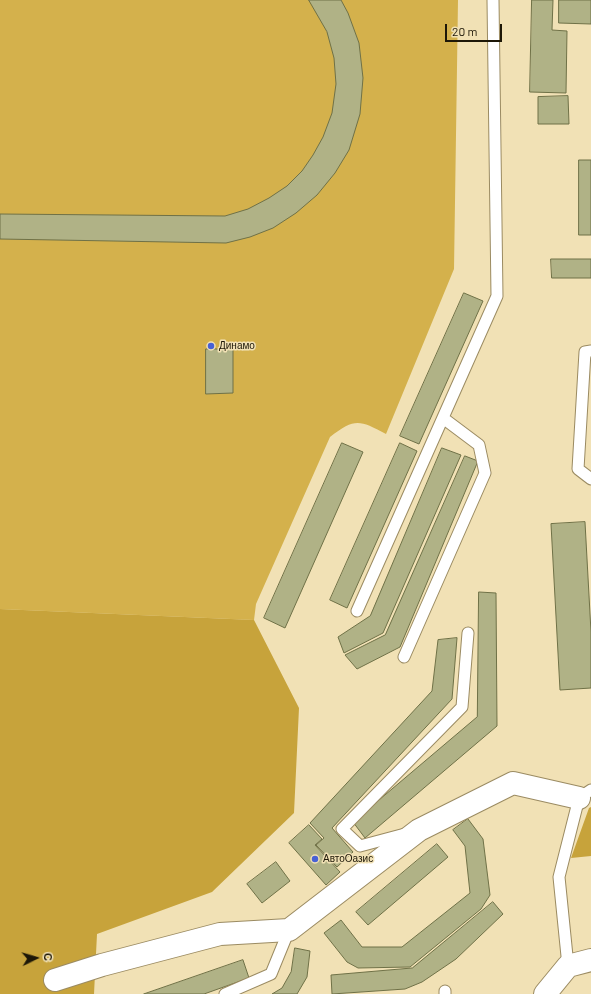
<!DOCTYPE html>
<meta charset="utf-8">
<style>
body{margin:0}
#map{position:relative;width:591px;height:994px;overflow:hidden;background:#f1e1b5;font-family:Barlow,sans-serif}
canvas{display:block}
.north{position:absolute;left:16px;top:938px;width:40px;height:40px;-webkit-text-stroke:3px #f1e1b5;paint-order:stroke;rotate:85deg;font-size:11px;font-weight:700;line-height:16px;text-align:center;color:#1d1707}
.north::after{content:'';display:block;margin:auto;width:14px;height:18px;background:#1d1707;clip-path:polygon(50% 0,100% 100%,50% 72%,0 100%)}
.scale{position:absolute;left:445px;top:24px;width:57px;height:18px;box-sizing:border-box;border:2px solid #1d1707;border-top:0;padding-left:5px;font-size:12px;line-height:14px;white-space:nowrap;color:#1d1707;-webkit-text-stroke:3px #f1e1b5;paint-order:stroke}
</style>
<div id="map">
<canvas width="591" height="994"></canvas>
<div class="north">С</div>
<div class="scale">20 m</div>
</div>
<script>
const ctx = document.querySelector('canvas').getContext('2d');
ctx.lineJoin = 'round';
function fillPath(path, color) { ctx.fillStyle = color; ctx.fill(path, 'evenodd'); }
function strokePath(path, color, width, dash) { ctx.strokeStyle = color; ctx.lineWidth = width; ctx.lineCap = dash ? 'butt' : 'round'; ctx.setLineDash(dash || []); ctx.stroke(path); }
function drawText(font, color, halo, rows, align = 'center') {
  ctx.font = font + ' Barlow,sans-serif'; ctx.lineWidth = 3; ctx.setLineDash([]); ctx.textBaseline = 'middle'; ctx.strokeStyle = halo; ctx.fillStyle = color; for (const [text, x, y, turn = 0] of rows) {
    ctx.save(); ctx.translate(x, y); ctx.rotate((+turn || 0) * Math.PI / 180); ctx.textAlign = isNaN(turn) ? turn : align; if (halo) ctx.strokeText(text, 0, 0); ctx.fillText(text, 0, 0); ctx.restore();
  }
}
fillPath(new Path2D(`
 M 0,0 L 458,0 L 454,269 L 386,434 C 359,420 355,418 330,437 L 256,604 L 254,620 L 0,609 Z`), '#d4b14c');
fillPath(new Path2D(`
 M 0,609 L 254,620 L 299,708 L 294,813 L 212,892 L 97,934 L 94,994 L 0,994 Z
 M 591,807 L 591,856 L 571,858 L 589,808 Z`), '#c7a33b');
const building = new Path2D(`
 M 309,0 L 341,0 L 348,13 L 359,43 L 363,78 L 360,114 L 349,150 L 335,173 L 317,195 L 296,213 L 273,228 L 250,237 L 226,243 L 0,239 L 0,214 L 225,216 L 248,209 L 269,198 L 287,186 L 302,171 L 313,155 L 323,137 L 332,113 L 336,84 L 334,58 L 327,32 Z
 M 532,0 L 553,0 L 552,30 L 567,31 L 566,93 L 530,92 Z
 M 559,0 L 591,0 L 591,24 L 559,23 Z
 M 568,96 L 569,124 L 538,124 L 538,97 Z
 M 579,160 L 591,160 L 591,235 L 579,235 Z
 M 551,259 L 591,259 L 591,278 L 552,278 Z
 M 464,293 L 483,301 L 419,444 L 400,436 Z
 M 206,349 L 233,349 L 233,393 L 206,394 Z
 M 342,443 L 363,452 L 285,628 L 264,618 Z
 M 400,443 L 417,451 L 347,608 L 330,600 Z
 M 442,448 L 461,455 L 383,633 L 344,653 L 338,637 L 370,616 Z
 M 465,456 L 478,461 L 400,647 L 357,669 L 345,655 L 385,635 Z
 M 585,522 L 591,632 L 591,688 L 560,690 L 551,524 Z
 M 479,592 L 496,593 L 497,726 L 365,838 L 353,822 L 477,717 Z
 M 457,638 L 452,699 L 332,828 L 353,852 L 337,867 L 316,845 L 324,838 L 310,823 L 432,691 L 438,640 Z
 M 468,819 L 483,839 L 490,895 L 481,909 L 410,967 L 358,968 L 347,962 L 324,933 L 341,920 L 362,947 L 402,947 L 470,893 L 465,846 L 453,830 Z
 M 309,825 L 322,839 L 315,845 L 340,872 L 326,885 L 289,843 Z
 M 437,844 L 448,857 L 368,925 L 356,912 Z
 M 276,862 L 290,881 L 262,903 L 247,884 Z
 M 493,902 L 503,914 L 456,959 L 422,982 L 405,989 L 332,994 L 331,975 L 412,968 Z
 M 295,948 L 310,951 L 307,977 L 297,994 L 272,994 L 282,988 L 291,972 Z
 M 243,960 L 249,978 L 204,994 L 144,994 Z`);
fillPath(building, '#b0b286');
strokePath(building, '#6f7147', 1);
const lane = new Path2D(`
 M 591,351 L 585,352 L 578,469 L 591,479
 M 357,611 L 497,296 L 493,0
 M 404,657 L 485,473 L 479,445 L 443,418
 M 405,834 L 360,846 L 342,829 L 462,707 L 468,633
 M 568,966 L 559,877 L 579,798 L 591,790
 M 445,991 L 445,994
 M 225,994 L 271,974 L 289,930`);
const street = new Path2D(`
 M 55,980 L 102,965 L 220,934 L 289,930 L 419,830 L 513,783 L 579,798
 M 545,994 L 568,966 L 591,960`);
strokePath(lane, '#9b8b62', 13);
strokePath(street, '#9b8b62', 24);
strokePath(lane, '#fff', 11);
strokePath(street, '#fff', 22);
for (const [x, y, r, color] of [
 [211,346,4,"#4761d5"],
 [315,859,4,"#4761d5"]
]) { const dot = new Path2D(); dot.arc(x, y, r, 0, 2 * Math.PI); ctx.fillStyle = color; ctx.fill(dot); strokePath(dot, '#f1e1b5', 1.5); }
drawText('10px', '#1d1707', '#f1e1b5', [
 ["Динамо",219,346],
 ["АвтоОазис",323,859]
], 'left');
</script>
